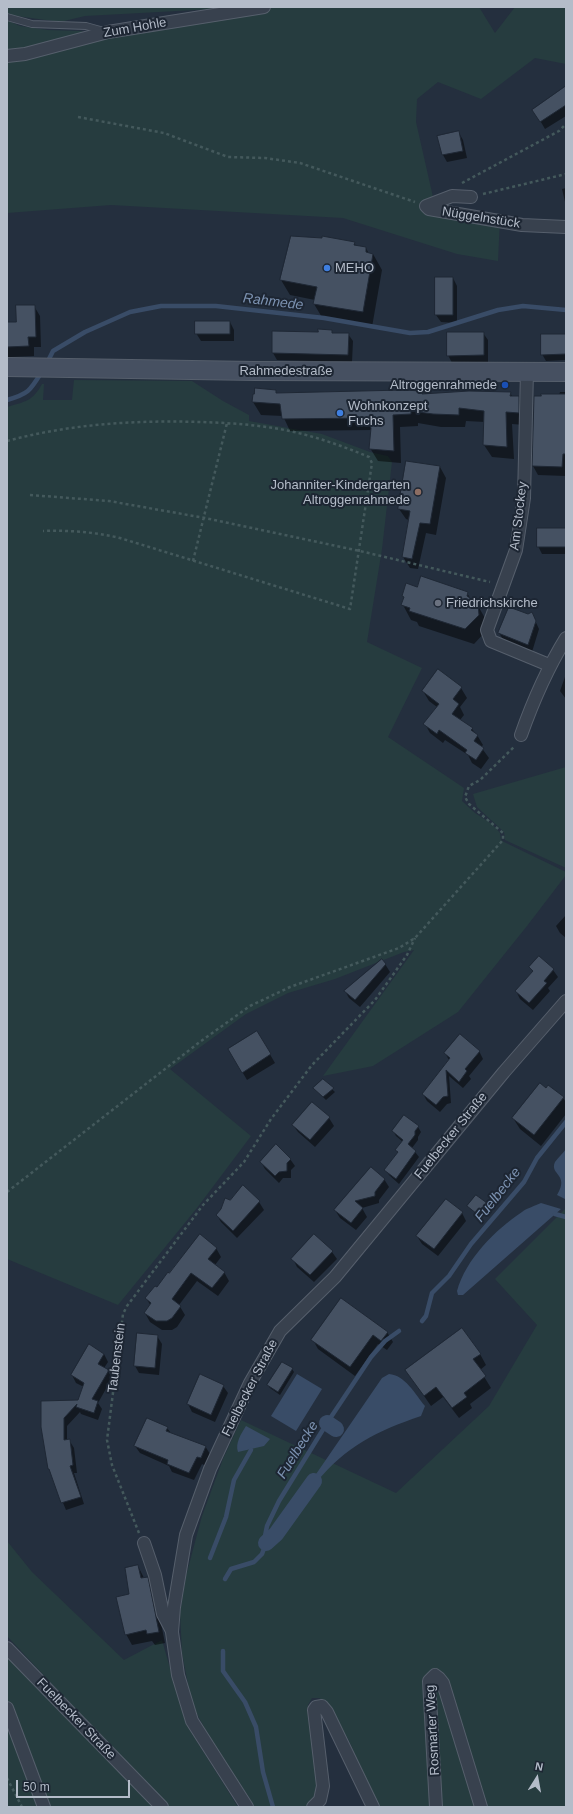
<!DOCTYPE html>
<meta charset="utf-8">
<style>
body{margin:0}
#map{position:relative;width:573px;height:1814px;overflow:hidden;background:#242f3e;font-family:Arial,sans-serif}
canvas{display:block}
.frame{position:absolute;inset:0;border:8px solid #b4bcc9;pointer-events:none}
.north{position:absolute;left:517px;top:1758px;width:40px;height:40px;-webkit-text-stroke:3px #1d2633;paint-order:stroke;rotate:11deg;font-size:11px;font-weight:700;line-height:16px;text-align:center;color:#b4bcc9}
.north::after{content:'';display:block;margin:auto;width:14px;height:18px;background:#b4bcc9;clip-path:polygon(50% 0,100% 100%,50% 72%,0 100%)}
.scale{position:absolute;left:16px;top:1780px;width:114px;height:18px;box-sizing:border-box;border:2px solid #b4bcc9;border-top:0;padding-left:5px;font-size:12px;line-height:14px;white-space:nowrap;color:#b4bcc9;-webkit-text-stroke:3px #1d2633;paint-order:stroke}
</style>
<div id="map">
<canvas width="573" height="1814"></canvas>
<div class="frame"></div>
<div class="north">N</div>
<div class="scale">50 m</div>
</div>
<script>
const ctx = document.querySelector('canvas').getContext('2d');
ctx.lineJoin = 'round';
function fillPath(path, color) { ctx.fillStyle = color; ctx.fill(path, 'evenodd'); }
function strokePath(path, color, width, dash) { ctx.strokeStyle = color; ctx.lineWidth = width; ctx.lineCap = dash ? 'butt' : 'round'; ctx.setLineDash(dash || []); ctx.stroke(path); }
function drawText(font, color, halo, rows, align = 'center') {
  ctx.font = font + ' Arial,sans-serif'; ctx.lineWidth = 4; ctx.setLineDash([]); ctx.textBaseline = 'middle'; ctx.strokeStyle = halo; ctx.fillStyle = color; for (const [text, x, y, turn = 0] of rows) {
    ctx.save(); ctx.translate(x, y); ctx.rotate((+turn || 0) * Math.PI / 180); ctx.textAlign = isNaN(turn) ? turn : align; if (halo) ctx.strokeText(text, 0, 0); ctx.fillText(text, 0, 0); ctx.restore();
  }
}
fillPath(new Path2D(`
 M 7,7 L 208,7 L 214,9 L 85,16 L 60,22 L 9,15 L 7,13 Z
 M 278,7 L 479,7 L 495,33 L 515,7 L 566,7 L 566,64 L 535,58 L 481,99 L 438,82 L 417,99 L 416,122 L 433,197 L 439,205 L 500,218 L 498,261 L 457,254 L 343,218 L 111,205 L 7,213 L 7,20 L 20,26 L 48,30 L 81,31 L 98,37 Z
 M 74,380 L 192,381 L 223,401 L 249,415 L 249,421 L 322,434 L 370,452 L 388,456 L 392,462 L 382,549 L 367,642 L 422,668 L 388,737 L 464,788 L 462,801 L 475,813 L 492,824 L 500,833 L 501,840 L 504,842 L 566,872 L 566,875 L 527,926 L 458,1012 L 373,1066 L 323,1076 L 414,950 L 404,952 L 335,979 L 288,993 L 246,1014 L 170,1069 L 251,1136 L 197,1208 L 118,1305 L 7,1259 L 7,407 C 26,401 32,402 42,384 L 44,384 L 43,400 L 72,400 Z
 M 566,767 L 566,868 L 505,840 L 504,832 L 477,807 L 473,794 Z
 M 566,1208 L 566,1807 L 379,1807 L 348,1739 L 327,1703 L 319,1698 L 312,1698 L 308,1705 C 311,1728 321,1774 316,1795 C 315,1800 311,1804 307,1807 L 254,1807 L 249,1797 L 223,1762 L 192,1705 L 182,1653 L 180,1613 L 186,1576 L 202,1516 L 223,1459 L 241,1420 L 396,1493 L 489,1406 L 537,1325 L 495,1279 Z
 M 7,1541 L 32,1572 L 124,1660 L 162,1640 L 186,1724 L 238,1807 L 167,1807 L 7,1636 Z
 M 7,1654 L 154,1807 L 7,1807 Z`), '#263c3f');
fillPath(new Path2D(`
 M 566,1149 L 566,1199 L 565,1199 L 557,1195 C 570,1174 549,1175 555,1162 C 558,1158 563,1153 566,1149 Z
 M 541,1203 L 561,1209 L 463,1295 L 458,1295 L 457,1291 C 466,1259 495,1230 522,1212 C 527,1208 535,1206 541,1203 Z
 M 297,1374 L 322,1389 L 296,1431 L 271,1416 Z
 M 389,1374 C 405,1375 415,1394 425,1406 L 421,1416 C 377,1431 346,1446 316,1483 L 312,1480 L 382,1378 Z
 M 246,1426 L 270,1439 L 264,1446 L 238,1452 C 235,1443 241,1434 246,1426 Z`), '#394c67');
fillPath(new Path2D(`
 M 566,92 L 566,116 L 545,129 L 538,117 Z
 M 459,133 L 463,140 L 467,158 L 447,162 L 443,155 Z
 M 566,188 L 566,206 L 562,189 Z
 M 354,243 L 357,247 L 366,248 L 369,254 L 373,254 L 382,270 L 372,327 L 323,319 L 314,304 L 315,300 L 290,295 L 281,280 Z
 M 453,278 L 457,286 L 457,323 L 441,322 L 436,315 Z
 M 34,306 L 40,316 L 41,347 L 34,347 L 34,356 L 11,357 L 11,360 L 7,360 L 7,323 L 17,323 Z
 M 230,322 L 234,330 L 234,341 L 201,341 L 196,333 Z
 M 331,331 L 333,334 L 348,334 L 353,341 L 352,362 L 277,360 L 273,353 Z
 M 483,333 L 488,340 L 488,363 L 452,363 L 448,355 Z
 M 566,334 L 566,360 L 546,361 L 542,354 Z
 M 275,391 L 277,394 L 422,392 L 423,395 L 510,393 L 513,397 L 518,397 L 525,410 L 525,425 L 512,424 L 514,459 L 492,457 L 484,445 L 485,422 L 466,421 L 465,427 L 441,427 L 418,423 L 418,426 L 400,427 L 401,463 L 378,461 L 370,448 L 372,430 L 290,431 L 283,416 L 261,415 L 253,402 L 253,395 Z
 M 560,392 L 566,392 L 566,476 L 538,475 L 533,466 Z
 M 440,467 L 446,478 L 436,535 L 426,533 L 418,569 L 410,568 L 403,557 L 409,520 L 406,519 L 399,509 Z
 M 566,529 L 566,554 L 542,554 L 538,546 Z
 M 418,588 L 467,593 L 472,601 L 477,604 L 486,620 L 487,630 L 474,644 L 419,626 L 417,622 L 411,620 L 403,605 L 405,599 L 403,596 Z
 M 532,614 L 539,629 L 532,652 L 504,641 L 499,633 Z
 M 438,671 L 461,688 L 467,698 L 460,707 L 464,715 L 460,720 L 472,729 L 477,735 L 483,745 L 481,747 L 489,758 L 481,769 L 472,763 L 468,755 L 445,740 L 443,743 L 430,733 L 425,724 L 437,707 L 429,701 L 423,691 Z
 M 566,674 L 566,699 L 560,691 Z
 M 566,915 L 566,938 L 560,933 L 556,926 Z
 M 539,957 L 553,970 L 558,977 L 548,988 L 550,991 L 533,1010 L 520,999 L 516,991 L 533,972 L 530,967 Z
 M 385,964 L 390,972 L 360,1007 L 349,998 L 345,991 Z
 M 257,1032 L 275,1063 L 247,1080 L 229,1049 Z
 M 479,1051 L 483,1059 L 469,1076 L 471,1079 L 463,1088 L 449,1076 L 451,1103 L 447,1104 L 440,1112 L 427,1101 L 423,1094 L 449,1060 L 445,1053 Z
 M 323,1081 L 335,1092 L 326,1100 L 314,1088 Z
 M 546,1089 L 563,1098 L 566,1102 L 566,1114 L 541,1146 L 520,1129 L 513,1118 Z
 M 312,1103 L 329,1118 L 334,1126 L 315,1147 L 298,1132 L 293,1125 Z
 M 418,1127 L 421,1132 L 418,1137 L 418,1140 L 412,1148 L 419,1157 L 399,1184 L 389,1175 L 386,1170 L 398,1153 L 396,1150 L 403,1142 L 396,1136 L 393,1131 Z
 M 290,1159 L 295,1166 L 291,1170 L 291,1178 L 283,1178 L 279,1183 L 265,1169 L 261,1162 Z
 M 384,1179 L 389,1187 L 379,1200 L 379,1203 L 362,1208 L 367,1217 L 356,1230 L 340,1218 L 335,1210 Z
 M 243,1187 L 259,1202 L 264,1210 L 237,1238 L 221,1222 L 217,1215 Z
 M 486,1204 L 488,1207 L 480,1217 L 468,1206 Z
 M 462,1213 L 466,1221 L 438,1256 L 422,1244 L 417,1236 Z
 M 314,1236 L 332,1252 L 337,1259 L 314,1282 L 297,1267 L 293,1259 Z
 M 216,1248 L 221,1257 L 215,1265 L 224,1272 L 229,1281 L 218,1296 L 197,1281 L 179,1305 L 185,1315 L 177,1327 L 172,1330 L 162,1330 L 150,1322 L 145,1313 L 151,1306 L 146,1298 L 157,1289 Z
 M 387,1332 L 393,1342 L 387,1350 L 378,1344 L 355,1376 L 318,1349 L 313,1340 Z
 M 157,1336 L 162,1344 L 159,1375 L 139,1373 L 135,1366 Z
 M 104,1354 L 108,1362 L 104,1368 L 108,1371 L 112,1378 L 98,1403 L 102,1409 L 98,1420 L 81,1414 L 80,1412 L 67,1426 L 67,1441 L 69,1440 L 74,1448 L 77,1473 L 74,1473 L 84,1504 L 66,1510 L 49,1469 L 42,1426 L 79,1401 L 84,1387 L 76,1383 L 72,1375 Z
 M 480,1354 L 486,1365 L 480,1370 L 491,1388 L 470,1404 L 472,1408 L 459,1418 L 443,1397 L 431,1406 L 406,1370 Z
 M 292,1369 L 294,1372 L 280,1395 L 270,1388 L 268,1385 Z
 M 223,1386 L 228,1393 L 215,1422 L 192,1412 L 188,1404 Z
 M 167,1428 L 171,1433 L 205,1446 L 210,1454 L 206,1466 L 202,1464 L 194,1480 L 172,1472 L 169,1466 L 140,1453 L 135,1446 Z
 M 138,1566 L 144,1578 L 147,1578 L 154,1589 L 165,1643 L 155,1645 L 152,1641 L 132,1645 L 126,1634 L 130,1595 Z`), '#0007');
strokePath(new Path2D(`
 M 47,363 L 53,351 L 85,332 L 130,312 L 161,306 L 216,306 L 324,318 L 410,333 L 428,332 L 498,310 L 523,306 L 566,310
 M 7,400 C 28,394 30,391 41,373
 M 555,1214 L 566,1217
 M 422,1321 L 426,1316 L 432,1293 L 449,1276 L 471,1244 L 524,1182 L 537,1158 L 566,1122
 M 210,1558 L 226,1517 L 234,1480 L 251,1450
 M 225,1579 L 231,1569 L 254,1562 L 262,1554 L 266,1543 L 265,1536 L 267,1526 L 279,1501 L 327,1423 L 371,1357 L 385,1341 L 399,1331
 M 223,1651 L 223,1671 L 245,1702 L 256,1727 L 263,1772 L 273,1807`), '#394c67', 4.5);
strokePath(new Path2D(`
 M 327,1423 L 336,1429
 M 266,1543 L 276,1534 L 314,1481`), '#394c67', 16);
const building = new Path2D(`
 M 566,86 L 566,105 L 540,122 L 532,110 Z
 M 459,131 L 463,151 L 442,155 L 437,136 Z
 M 291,236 L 322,238 L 322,236 L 355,242 L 354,245 L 366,247 L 366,252 L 373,254 L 363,312 L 313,304 L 317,287 L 280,280 Z
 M 435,277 L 453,277 L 453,315 L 435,315 Z
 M 16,305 L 35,305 L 36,337 L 28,337 L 29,346 L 7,347 L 7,322 L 16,322 Z
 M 195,321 L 230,321 L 230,334 L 195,334 Z
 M 318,329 L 332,330 L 332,333 L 349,333 L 348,355 L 272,353 L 272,331 L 318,332 Z
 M 447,332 L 484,332 L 484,355 L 447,356 Z
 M 541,334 L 566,334 L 566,354 L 541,355 Z
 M 255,388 L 276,390 L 276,393 L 404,390 L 422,391 L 422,394 L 469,391 L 511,392 L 510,396 L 519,396 L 519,413 L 506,412 L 507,447 L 483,445 L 484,411 L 459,408 L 459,415 L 433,414 L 411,411 L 411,414 L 393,415 L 394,451 L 369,449 L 371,428 L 365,418 L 282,419 L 280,404 L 252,402 L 253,394 L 254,394 Z
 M 541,394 L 566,394 L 566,454 L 563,454 L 562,467 L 532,466 L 534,396 L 541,396 Z
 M 406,461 L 440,466 L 430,524 L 420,523 L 412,559 L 402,557 L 410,511 L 398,509 Z
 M 537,528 L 566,528 L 566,547 L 537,547 Z
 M 421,576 L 468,592 L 467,596 L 478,604 L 479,615 L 465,629 L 409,611 L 410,608 L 401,605 L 404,597 L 402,596 L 406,583 L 417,587 Z
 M 509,607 L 528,614 L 532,612 L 536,621 L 528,645 L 498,633 Z
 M 438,669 L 462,687 L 453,699 L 459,704 L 452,714 L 473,728 L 471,730 L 478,735 L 474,741 L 484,748 L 476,760 L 465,753 L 467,750 L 439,730 L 437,734 L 423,724 L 439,704 L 422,691 Z
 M 539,956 L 554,969 L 544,981 L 547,983 L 529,1003 L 515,991 L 533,971 L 529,967 Z
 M 382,959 L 386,964 L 355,1000 L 344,991 Z
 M 257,1031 L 271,1054 L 242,1073 L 228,1049 Z
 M 460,1034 L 480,1051 L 465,1069 L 467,1071 L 459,1082 L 446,1070 L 448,1096 L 443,1097 L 436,1105 L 422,1094 L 450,1058 L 444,1053 Z
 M 323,1079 L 334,1088 L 323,1097 L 313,1088 Z
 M 540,1083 L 546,1088 L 548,1085 L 564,1097 L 534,1135 L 512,1118 Z
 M 312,1102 L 330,1117 L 310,1140 L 292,1125 Z
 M 404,1115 L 419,1126 L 415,1131 L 415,1135 L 408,1144 L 416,1151 L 396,1179 L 384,1170 L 398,1152 L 395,1150 L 403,1140 L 392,1131 Z
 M 276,1144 L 291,1159 L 287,1163 L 287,1171 L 279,1172 L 275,1176 L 260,1162 Z
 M 371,1167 L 385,1179 L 375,1192 L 375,1196 L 355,1201 L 363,1208 L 351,1223 L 334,1210 Z
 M 243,1185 L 260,1201 L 233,1231 L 216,1215 L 221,1209 L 225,1198 L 230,1200 Z
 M 476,1195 L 487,1203 L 477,1214 L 467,1206 Z
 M 446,1199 L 463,1212 L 434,1249 L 416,1236 Z
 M 200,1234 L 217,1248 L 208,1259 L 225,1272 L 212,1288 L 191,1273 L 172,1299 L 181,1306 L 172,1318 L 167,1321 L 156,1321 L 144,1313 L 151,1303 L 145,1298 L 155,1286 L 157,1287 L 168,1272 L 169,1273 Z
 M 314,1234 L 333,1251 L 310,1275 L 291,1259 Z
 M 341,1298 L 388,1332 L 381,1341 L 373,1335 L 350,1367 L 311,1340 Z
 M 462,1328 L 481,1354 L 473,1359 L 486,1376 L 464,1393 L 467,1397 L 452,1408 L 436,1387 L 424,1396 L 405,1370 Z
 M 137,1333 L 158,1335 L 155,1368 L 134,1366 Z
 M 89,1344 L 104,1354 L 98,1364 L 109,1370 L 92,1399 L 98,1401 L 94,1413 L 76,1407 L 77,1404 L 64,1418 L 64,1440 L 70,1439 L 73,1465 L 70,1466 L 81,1497 L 61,1503 L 49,1469 L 48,1469 L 41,1427 L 41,1401 L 78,1400 L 84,1383 L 71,1375 Z
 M 282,1362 L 293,1368 L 278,1392 L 267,1385 Z
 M 200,1374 L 224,1385 L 211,1415 L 187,1404 Z
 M 147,1418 L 168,1427 L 166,1431 L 206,1446 L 201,1458 L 197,1457 L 189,1473 L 167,1464 L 168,1460 L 134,1446 Z
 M 138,1565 L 141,1578 L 148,1577 L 159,1632 L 147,1634 L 146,1630 L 125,1635 L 116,1597 L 129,1594 L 125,1568 Z`);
fillPath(building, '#455162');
strokePath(building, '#1f2835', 1);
const service = new Path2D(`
 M 7,17 L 32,24 L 86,26 L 104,31`);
const minor = new Path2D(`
 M 7,56 L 25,54 L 108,32 L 264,7
 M 471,197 L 452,196 L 426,206 L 429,209 L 522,225 L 566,227
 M 527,371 L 524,498 L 516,550 L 487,630 L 491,641 L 549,665
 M 521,735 C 533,701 547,669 566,638
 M 144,1543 L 155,1575 L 163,1614 L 172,1631
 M 7,1648 L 162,1807
 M 7,1708 L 44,1807
 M 247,1807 L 192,1721 L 178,1675 L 172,1632 L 174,1607 L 186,1535 L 210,1469 L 250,1383 L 280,1331 L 335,1277 L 504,1072 L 566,1001
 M 313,1807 L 320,1800 L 323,1786 L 314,1710 L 316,1707 L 322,1706 L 327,1712 L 373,1807
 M 436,1807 L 429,1681 L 435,1675 L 439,1678 L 443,1683 L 481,1807`);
const secondary = new Path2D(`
 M 7,367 L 254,371 L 566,372`);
strokePath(service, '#565f6c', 8);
strokePath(minor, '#565f6c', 14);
strokePath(secondary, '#565f6c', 20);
strokePath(new Path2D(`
 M 78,117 L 164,133 L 228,157 L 265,158 L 300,163 L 415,202
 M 462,183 L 559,131 L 566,124
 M 483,194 L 566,174
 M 7,441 C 70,424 135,420 200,422 C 232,423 263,425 294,432 C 320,438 345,447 369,457 L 372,463 L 350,609 L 120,538 C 94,532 69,530 43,531
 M 30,495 L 109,501 L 205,518 L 360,551 L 490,582
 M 193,561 L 227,423
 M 7,1192 L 201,1041 L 250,1006 L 290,987 L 399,948 L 415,938 L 503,840 L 503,833 L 469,804 L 465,797 L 469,786 L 480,780 L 515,746
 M 139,1533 L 112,1465 L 107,1440 L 123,1314 L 127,1306 L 203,1205 L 244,1162 L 271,1119 L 312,1065 L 375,1000 L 407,955 L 415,938
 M 7,1778 L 22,1807`), '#44595c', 2.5, [3, 3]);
strokePath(service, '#38414e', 6);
strokePath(minor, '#38414e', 12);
strokePath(secondary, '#465061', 18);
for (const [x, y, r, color] of [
 [327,268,4,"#3f7fe0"],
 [505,385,4,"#1a4fb4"],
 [340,413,4,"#3f7fe0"],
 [418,492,4,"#8d6e63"],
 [438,603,4,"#6b7280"]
]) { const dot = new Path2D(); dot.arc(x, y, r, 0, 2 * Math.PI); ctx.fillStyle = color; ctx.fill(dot); strokePath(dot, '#1d2633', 1.5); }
drawText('13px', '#b4bcc9', '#1d2633', [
 ["Zum Hohle",135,28,-10],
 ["Nüggelnstück",481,218,9],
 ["Rahmedestraße",286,371],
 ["Am Stockey",519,516,-83],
 ["Fuelbecker Straße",451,1136,-51],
 ["Taubenstein",117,1358,-83],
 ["Fuelbecker Straße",250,1388,-63],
 ["Fuelbecker Straße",76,1719,46],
 ["Rosmarter Weg",433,1730,-93]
]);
drawText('13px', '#b4bcc9', '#1d2633', [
 ["MEHO",335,268],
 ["Altroggenrahmede",497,385,"right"],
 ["Wohnkonzept",348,406],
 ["Fuchs",348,421],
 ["Johanniter-Kindergarten",410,485,"right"],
 ["Altroggenrahmede",410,500,"right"],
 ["Friedrichskirche",446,603]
], 'left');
drawText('italic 14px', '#7c92b1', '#1d2633', [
 ["Rahmede",273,302,7],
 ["Fuelbecke",498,1195,-52],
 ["Fuelbecke",298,1450,-58]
]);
</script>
